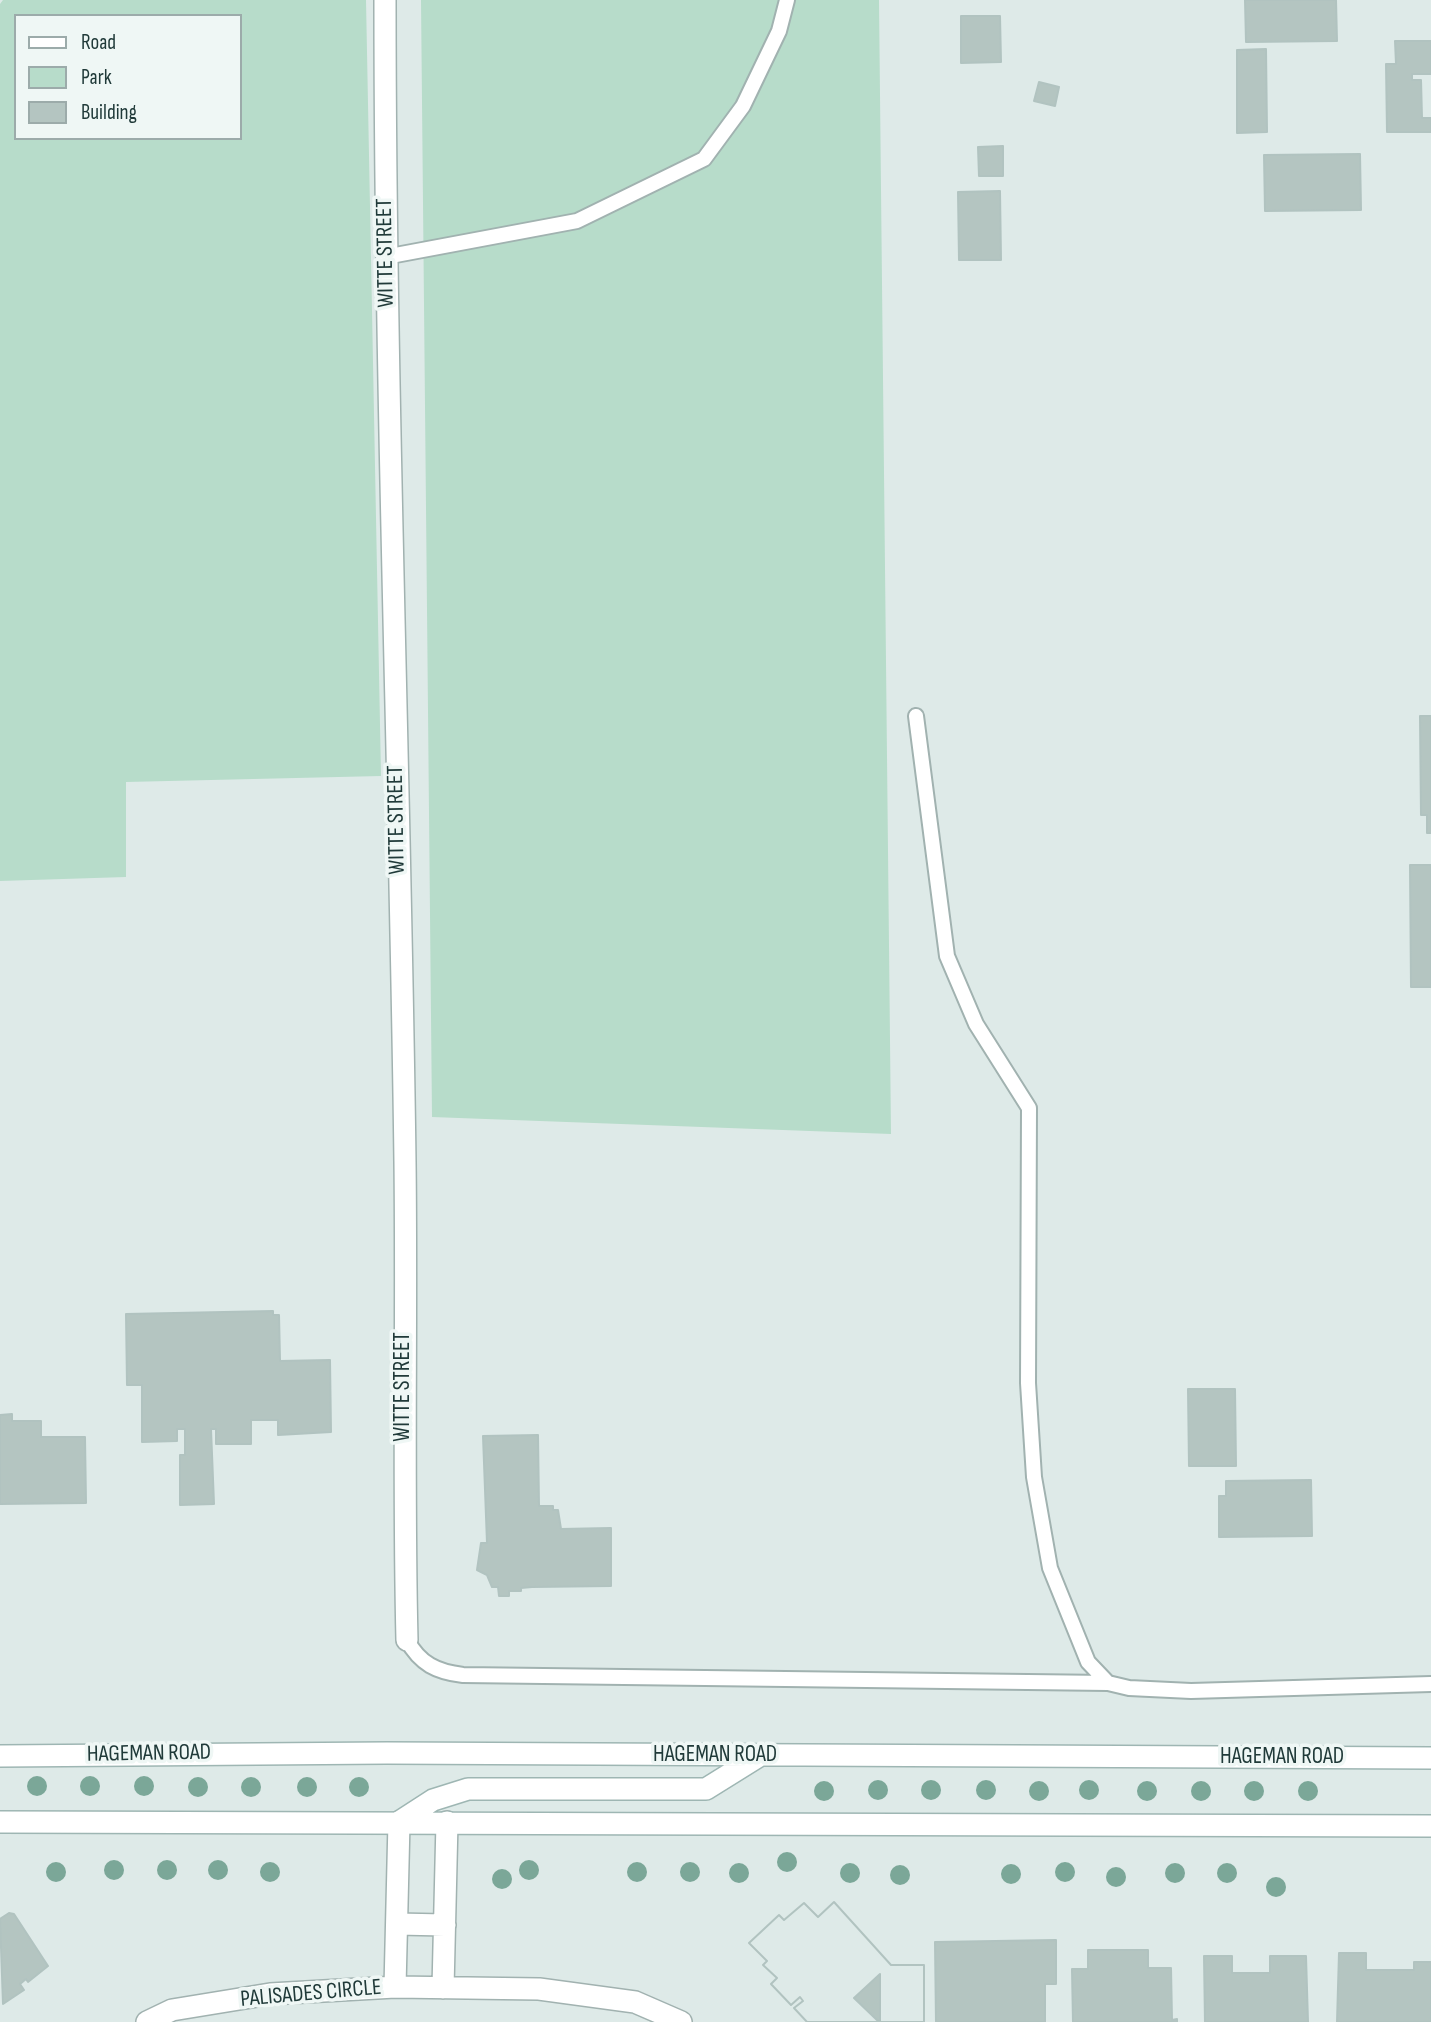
<!DOCTYPE html>
<style>
body{margin:0}
#map{position:relative;width:1431px;height:2022px;overflow:hidden;background:#deeae8;font-family:"Sofia Sans Condensed",sans-serif}
canvas{display:block}
.legend{position:absolute;left:14px;top:14px;width:228px;height:126px;box-sizing:border-box;background:#eff7f5;border:2px solid #9cabaa;margin:0;padding:9px 12px;list-style:none;font-size:21px;color:#203a39}
.legend li{display:flex;align-items:center;gap:14px;height:35px}
.legend b{width:35px;border:2px solid #9cabaa}
</style>
<div id="map">
<canvas width="1431" height="2022"></canvas>
<ul class="legend">
<li><b style="height:9px;background:#fff"></b>Road</li>
<li><b style="height:19px;background:#b7dcca"></b>Park</li>
<li><b style="height:19px;background:#b4c5c1"></b>Building</li>
</ul>
</div>
<script>
const ctx = document.querySelector('canvas').getContext('2d');
ctx.lineJoin = 'round';
function fillPath(path, color) { ctx.fillStyle = color; ctx.fill(path, 'evenodd'); }
function strokePath(path, color, width, dash) { ctx.strokeStyle = color; ctx.lineWidth = width; ctx.lineCap = dash ? 'butt' : 'round'; ctx.setLineDash(dash || []); ctx.stroke(path); }
function drawText(font, color, halo, rows, align = 'center') {
  ctx.font = font + ' "Sofia Sans Condensed",sans-serif'; ctx.lineWidth = 7; ctx.setLineDash([]); ctx.textBaseline = 'middle'; ctx.strokeStyle = halo; ctx.fillStyle = color; for (const [text, x, y, turn = 0] of rows) {
    ctx.save(); ctx.translate(x, y); ctx.rotate((+turn || 0) * Math.PI / 180); ctx.textAlign = isNaN(turn) ? turn : align; if (halo) ctx.strokeText(text, 0, 0); ctx.fillText(text, 0, 0); ctx.restore();
  }
}
fillPath(new Path2D(`
 M 3,0 L 366,0 L 381,776 L 126,782 L 126,877 L 0,881 L 0,4 ZM 16,16 L 240,16 L 240,138 L 16,138 Z
 M 421,0 L 879,0 L 891,1134 L 432,1117 Z`), '#b7dcca');
const building = new Path2D(`
 M 1245,0 L 1336,0 L 1337,41 L 1246,42 Z
 M 961,16 L 1000,16 L 1001,62 L 961,63 Z
 M 1395,41 L 1431,41 L 1431,74 L 1412,74 L 1412,80 L 1421,80 L 1422,118 L 1431,118 L 1431,132 L 1387,132 L 1386,64 L 1396,64 Z
 M 1266,49 L 1267,132 L 1237,133 L 1237,50 Z
 M 1039,82 L 1059,87 L 1055,106 L 1034,101 Z
 M 1003,146 L 1003,176 L 979,176 L 978,147 Z
 M 1360,154 L 1361,210 L 1265,211 L 1264,155 Z
 M 1000,191 L 1001,260 L 959,260 L 958,192 Z
 M 1420,716 L 1431,716 L 1431,833 L 1427,833 L 1427,815 L 1421,815 Z
 M 1410,865 L 1431,865 L 1431,987 L 1411,987 Z
 M 273,1311 L 273,1315 L 279,1315 L 280,1361 L 330,1360 L 331,1432 L 278,1435 L 278,1420 L 251,1420 L 251,1444 L 216,1444 L 216,1429 L 211,1429 L 214,1504 L 180,1505 L 180,1455 L 185,1455 L 185,1429 L 177,1429 L 177,1441 L 142,1442 L 142,1385 L 127,1385 L 126,1314 Z
 M 1188,1389 L 1235,1389 L 1236,1466 L 1189,1466 Z
 M 12,1414 L 12,1421 L 41,1421 L 41,1437 L 85,1437 L 86,1503 L 0,1504 L 0,1415 Z
 M 538,1435 L 539,1506 L 553,1506 L 553,1510 L 558,1510 L 561,1529 L 611,1528 L 611,1586 L 532,1587 L 521,1588 L 521,1591 L 509,1591 L 509,1596 L 499,1596 L 498,1587 L 492,1587 L 487,1575 L 477,1570 L 481,1543 L 487,1543 L 483,1436 Z
 M 1311,1480 L 1312,1536 L 1219,1537 L 1219,1496 L 1226,1496 L 1226,1481 Z
 M 834,1902 L 891,1965 L 924,1965 L 924,2022 L 880,2022 L 880,1974 L 854,1998 L 879,2022 L 807,2022 L 794,2008 L 803,2001 L 800,1997 L 791,2005 L 771,1984 L 777,1978 L 763,1965 L 767,1961 L 749,1943 L 779,1915 L 784,1920 L 804,1903 L 818,1917 Z
 M 834,1902 L 891,1965 L 924,1965 L 924,2022 L 807,2022 L 794,2008 L 803,2001 L 800,1997 L 791,2005 L 771,1984 L 777,1978 L 763,1965 L 767,1961 L 749,1943 L 779,1915 L 784,1920 L 804,1903 L 818,1917 Z
 M 9,1913 L 14,1914 L 48,1966 L 28,1982 L 26,1979 L 20,1984 L 24,1990 L 3,2004 L 0,1919 Z
 M 1056,1940 L 1056,1984 L 1045,1984 L 1045,2022 L 936,2022 L 935,1942 Z
 M 1088,1950 L 1148,1950 L 1148,1968 L 1171,1968 L 1172,2020 L 1177,2019 L 1177,2022 L 1073,2022 L 1072,1969 L 1088,1969 Z
 M 1339,1953 L 1366,1953 L 1366,1970 L 1414,1970 L 1414,1962 L 1431,1962 L 1431,2022 L 1337,2022 Z
 M 1204,1956 L 1232,1956 L 1232,1973 L 1270,1973 L 1270,1956 L 1306,1956 L 1308,2022 L 1205,2022 Z`);
fillPath(building, '#b4c5c1');
strokePath(building, '#b1c3c0', 2);
const lane = new Path2D(`
 M 385,257 L 577,221 L 704,159 L 743,106 L 779,31 L 787,0
 M 916,716 L 947,956 L 976,1024 L 1029,1108 L 1028,1383 L 1034,1477 L 1050,1568 L 1088,1662 L 1108,1683 L 1129,1688 L 1191,1691 L 1431,1684
 M 407,1640 C 420,1664 437,1672 463,1675 L 1108,1683`);
const street = new Path2D(`
 M 385,0 C 385,387 400,775 405,1162 C 407,1321 403,1481 407,1640
 M 397,1924 L 445,1925
 M 395,1987 L 399,1822
 M 443,1988 L 447,1822
 M 147,2022 L 172,2010 L 270,1994 L 395,1987 L 539,1989 L 635,2002 L 681,2022`);
const secondary = new Path2D(`
 M 0,1756 L 387,1753 L 1431,1758
 M 0,1822 L 1431,1826
 M 399,1822 L 433,1800 L 468,1789 L 706,1789 L 759,1756`);
strokePath(lane, '#a1b2b0', 18);
strokePath(street, '#a1b2b0', 24);
strokePath(secondary, '#9eb6b3', 24);
strokePath(lane, '#fff', 14);
strokePath(street, '#fff', 21);
strokePath(secondary, '#fff', 21);
ctx.fillStyle = '#7ba798';
for (const [x, y] of [
 [37,1786],
 [90,1786],
 [144,1786],
 [198,1787],
 [251,1787],
 [307,1787],
 [359,1787],
 [878,1790],
 [931,1790],
 [986,1790],
 [1089,1790],
 [824,1791],
 [1039,1791],
 [1147,1791],
 [1201,1791],
 [1254,1791],
 [1308,1791],
 [787,1862],
 [114,1870],
 [167,1870],
 [218,1870],
 [529,1870],
 [56,1872],
 [270,1872],
 [637,1872],
 [690,1872],
 [1065,1872],
 [739,1873],
 [850,1873],
 [1175,1873],
 [1227,1873],
 [1011,1874],
 [900,1875],
 [1116,1877],
 [502,1879],
 [1276,1887]
]) { ctx.beginPath(); ctx.arc(x, y, 10, 0, 2 * Math.PI); ctx.fill(); }
drawText('23px', '#203a39', '#eff7f5', [
 ["WITTE STREET",386,253,-91],
 ["WITTE STREET",397,820,-91],
 ["WITTE STREET",403,1387,-90],
 ["HAGEMAN ROAD",149,1754,-1],
 ["HAGEMAN ROAD",715,1755],
 ["HAGEMAN ROAD",1282,1757],
 ["PALISADES CIRCLE",311,1994,-5]
]);
</script>
